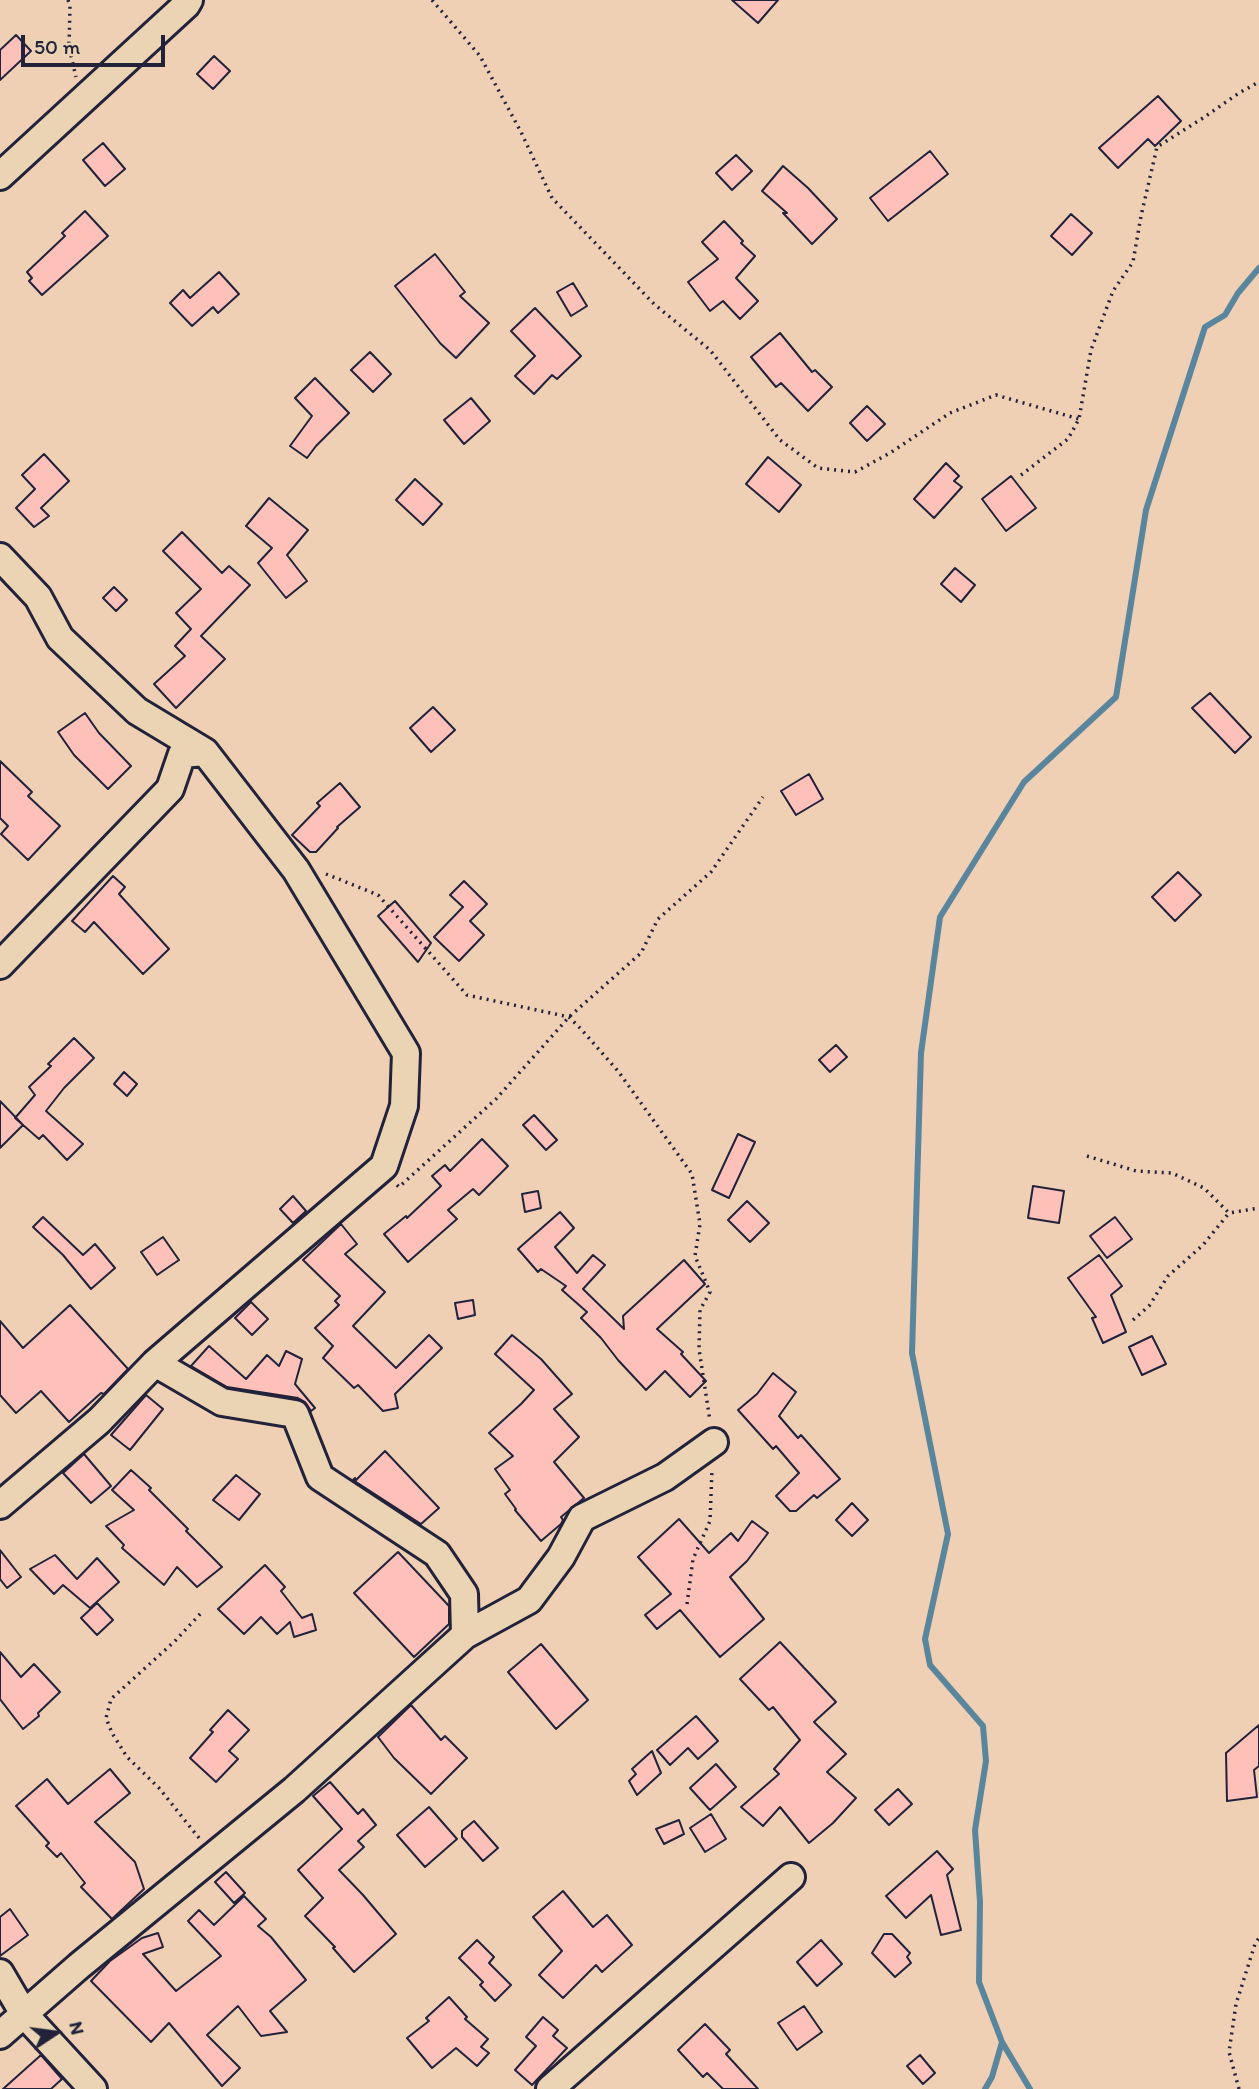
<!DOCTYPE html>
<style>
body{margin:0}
#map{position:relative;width:1259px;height:2089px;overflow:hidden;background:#efd0b4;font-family:Itim,sans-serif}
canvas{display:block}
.north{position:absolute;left:21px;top:1998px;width:70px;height:70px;-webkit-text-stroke:5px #ebd4b3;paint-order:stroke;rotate:77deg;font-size:19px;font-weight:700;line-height:28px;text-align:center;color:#22223b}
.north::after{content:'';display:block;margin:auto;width:24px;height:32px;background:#22223b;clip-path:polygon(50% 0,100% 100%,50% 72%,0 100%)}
.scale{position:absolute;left:21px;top:35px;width:144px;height:32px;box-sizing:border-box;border:4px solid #22223b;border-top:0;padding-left:9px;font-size:21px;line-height:24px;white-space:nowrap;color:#22223b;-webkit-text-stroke:5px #ebd4b3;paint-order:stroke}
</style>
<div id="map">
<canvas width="1259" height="2089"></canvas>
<div class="north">N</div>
<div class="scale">50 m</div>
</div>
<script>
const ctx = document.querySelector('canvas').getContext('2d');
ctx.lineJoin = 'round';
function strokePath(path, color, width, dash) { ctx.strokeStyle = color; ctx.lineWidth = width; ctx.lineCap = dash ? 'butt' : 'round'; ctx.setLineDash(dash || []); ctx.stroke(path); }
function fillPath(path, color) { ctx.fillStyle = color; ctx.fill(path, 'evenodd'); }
strokePath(new Path2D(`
 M 985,2089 L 992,2077 L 1002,2042
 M 1030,2089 L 1002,2042 L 979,1982 L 980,1902 L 975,1830 L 986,1761 L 983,1726 L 930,1665 L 925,1639 L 948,1534 L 912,1353 L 921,1053 L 940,917 L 1024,782 L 1116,697 L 1146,510 L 1205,327 L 1225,315 L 1238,293 L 1259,268`), '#59859d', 6);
const building = new Path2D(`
 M 732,0 L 778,0 L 758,23 Z
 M 16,35 L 31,51 L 0,80 L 0,50 Z
 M 214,56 L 230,71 L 213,89 L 197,74 Z
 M 1158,96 L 1181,121 L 1155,146 L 1148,139 L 1118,168 L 1099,148 Z
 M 103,143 L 125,169 L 105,186 L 83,160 Z
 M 930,151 L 948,174 L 888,221 L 870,198 Z
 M 736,155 L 752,171 L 732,190 L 716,173 Z
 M 783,166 L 808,188 L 837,219 L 812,244 L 783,213 L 787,213 L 762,191 Z
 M 85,211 L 108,236 L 42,295 L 29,281 L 32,278 L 27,272 L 65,236 L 62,233 Z
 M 1071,214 L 1092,233 L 1072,255 L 1051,236 Z
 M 724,221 L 743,241 L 741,243 L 755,256 L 736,278 L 758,301 L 740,319 L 723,301 L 710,311 L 688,282 L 718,259 L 702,242 Z
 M 435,254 L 465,292 L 460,296 L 489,323 L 456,358 L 440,343 L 395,286 Z
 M 219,272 L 239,294 L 218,313 L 213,307 L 192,326 L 170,303 L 183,290 L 190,298 Z
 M 573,283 L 587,306 L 571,316 L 557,292 Z
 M 535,308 L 581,356 L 557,379 L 552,375 L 534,394 L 515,376 L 535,356 L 511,331 Z
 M 780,333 L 812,372 L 815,370 L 832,387 L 808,411 L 781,383 L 776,387 L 751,357 Z
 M 370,352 L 391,374 L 373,392 L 351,370 Z
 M 315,378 L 349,413 L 316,446 L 307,458 L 290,446 L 312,416 L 295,398 Z
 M 471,398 L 490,421 L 464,444 L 444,420 Z
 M 867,406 L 885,424 L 867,441 L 850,423 Z
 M 44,454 L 69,481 L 41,508 L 49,516 L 34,527 L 16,508 L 35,489 L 22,475 Z
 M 768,457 L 801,485 L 779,512 L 746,484 Z
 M 946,463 L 959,476 L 954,481 L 962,487 L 934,518 L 914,499 Z
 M 1011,476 L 1036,508 L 1006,531 L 982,499 Z
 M 415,479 L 442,504 L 423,525 L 396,500 Z
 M 269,498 L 308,530 L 287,555 L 307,581 L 286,598 L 258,563 L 272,548 L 246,526 Z
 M 182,532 L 222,573 L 229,566 L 250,585 L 201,636 L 225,659 L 176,708 L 154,684 L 185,656 L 175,646 L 191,629 L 176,613 L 201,589 L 163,551 Z
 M 955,568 L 975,585 L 961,602 L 941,584 Z
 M 114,587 L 127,600 L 116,611 L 103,598 Z
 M 1210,693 L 1251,737 L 1235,753 L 1192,708 Z
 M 433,707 L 455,730 L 431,752 L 410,728 Z
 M 85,713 L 99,733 L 131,766 L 108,789 L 74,755 L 58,732 Z
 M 0,761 L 32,792 L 28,796 L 60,826 L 28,860 L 1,834 L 8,826 L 0,818 Z
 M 809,774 L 823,799 L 796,815 L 781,791 Z
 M 340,783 L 360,807 L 337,827 L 338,828 L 316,852 L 310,852 L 292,835 L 320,806 L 317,803 Z
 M 1178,872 L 1201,895 L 1175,921 L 1152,897 Z
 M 113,876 L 125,887 L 119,894 L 169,949 L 143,974 L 94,922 L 85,932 L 72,921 Z
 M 464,881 L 487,904 L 470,921 L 484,935 L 459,961 L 434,937 L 463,907 L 450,895 Z
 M 395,901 L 431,943 L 418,962 L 378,916 Z
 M 74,1038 L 94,1058 L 64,1088 L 46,1111 L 83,1144 L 67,1160 L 43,1135 L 39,1139 L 15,1118 L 35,1095 L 29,1087 L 51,1066 L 48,1064 Z
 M 836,1045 L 847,1057 L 830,1072 L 819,1060 Z
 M 124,1072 L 137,1084 L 127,1096 L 114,1084 Z
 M 0,1101 L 23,1125 L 0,1148 Z
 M 534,1115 L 557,1140 L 546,1150 L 523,1125 Z
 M 738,1134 L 755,1142 L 729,1198 L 712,1190 Z
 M 482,1139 L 508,1166 L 479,1195 L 473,1189 L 448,1210 L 457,1219 L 408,1262 L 384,1234 L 406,1216 L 407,1218 L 441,1186 L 432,1176 L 445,1165 L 450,1171 Z
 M 1033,1186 L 1064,1191 L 1059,1223 L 1028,1218 Z
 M 538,1191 L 541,1208 L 525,1212 L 522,1194 Z
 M 293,1196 L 306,1211 L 293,1223 L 280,1209 Z
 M 747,1201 L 769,1223 L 750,1242 L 728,1220 Z
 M 560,1212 L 574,1228 L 555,1247 L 577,1273 L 593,1255 L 605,1265 L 583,1289 L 624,1329 L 623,1316 L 684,1260 L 705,1284 L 657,1329 L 683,1352 L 681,1354 L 706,1381 L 690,1397 L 665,1371 L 646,1390 L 618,1360 L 601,1338 L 581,1318 L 587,1312 L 562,1290 L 566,1286 L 541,1269 L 538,1272 L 518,1249 Z
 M 43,1217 L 83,1255 L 95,1244 L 115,1268 L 91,1289 L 63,1255 L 33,1227 Z
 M 1115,1217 L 1132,1239 L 1107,1258 L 1090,1236 Z
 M 341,1224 L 357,1244 L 345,1254 L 385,1292 L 353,1326 L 396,1368 L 429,1335 L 442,1348 L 395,1394 L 398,1408 L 383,1411 L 358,1385 L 354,1388 L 323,1358 L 333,1346 L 315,1328 L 339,1305 L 335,1301 L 340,1296 L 303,1260 Z
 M 163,1237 L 179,1260 L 157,1275 L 141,1252 Z
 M 1099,1255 L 1122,1286 L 1111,1295 L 1126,1332 L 1103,1343 L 1092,1318 L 1096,1317 L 1068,1278 Z
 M 473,1300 L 475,1315 L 458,1319 L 455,1303 Z
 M 251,1302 L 268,1319 L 252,1335 L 235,1318 Z
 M 70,1305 L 128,1369 L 104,1394 L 101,1393 L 69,1422 L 41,1391 L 16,1413 L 0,1395 L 0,1321 L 23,1348 Z
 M 512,1335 L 541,1359 L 572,1394 L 554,1409 L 579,1437 L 554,1462 L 584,1498 L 561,1517 L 563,1520 L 561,1524 L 541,1541 L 515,1510 L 516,1509 L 505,1494 L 510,1490 L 495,1469 L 513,1456 L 489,1433 L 521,1404 L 534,1390 L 495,1354 Z
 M 1152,1336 L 1166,1364 L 1142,1375 L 1129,1347 Z
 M 209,1346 L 246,1379 L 267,1355 L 279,1366 L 286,1351 L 302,1359 L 295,1384 L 315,1408 L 311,1411 L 305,1402 L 298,1398 L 227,1387 L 191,1366 Z
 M 773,1373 L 796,1392 L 779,1416 L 798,1438 L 801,1435 L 840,1479 L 817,1498 L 814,1495 L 796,1511 L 790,1511 L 776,1496 L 799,1473 L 776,1446 L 773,1449 L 738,1410 L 757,1394 Z
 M 146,1395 L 163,1409 L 130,1450 L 111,1435 Z
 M 385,1451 L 439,1508 L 421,1524 L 353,1480 L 355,1478 L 356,1480 Z
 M 84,1454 L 111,1486 L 91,1503 L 63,1473 Z
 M 131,1470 L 151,1488 L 149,1490 L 188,1529 L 186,1531 L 222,1567 L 197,1587 L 177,1567 L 164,1585 L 122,1548 L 124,1545 L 106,1526 L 134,1510 L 112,1490 Z
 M 236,1475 L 260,1494 L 239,1520 L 213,1500 Z
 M 852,1503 L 868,1520 L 852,1536 L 836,1520 Z
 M 679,1519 L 709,1553 L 731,1533 L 738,1541 L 752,1521 L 768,1533 L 747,1561 L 730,1577 L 764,1619 L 720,1657 L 680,1610 L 657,1629 L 645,1615 L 671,1594 L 638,1557 Z
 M 0,1550 L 21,1577 L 7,1588 L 0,1579 Z
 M 398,1552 L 449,1606 L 449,1624 L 414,1657 L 354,1593 Z
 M 55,1555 L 77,1579 L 97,1558 L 119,1582 L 90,1608 L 63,1585 L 54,1594 L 30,1569 Z
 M 265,1565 L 285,1587 L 281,1591 L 302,1618 L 312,1614 L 316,1630 L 294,1637 L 290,1622 L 277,1634 L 261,1617 L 244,1634 L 218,1609 Z
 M 97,1603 L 113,1620 L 97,1635 L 81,1618 Z
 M 780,1642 L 836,1702 L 814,1722 L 846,1754 L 827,1772 L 856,1798 L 833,1823 L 809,1843 L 780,1807 L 763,1826 L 741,1807 L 779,1774 L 774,1769 L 800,1740 L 773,1707 L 769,1710 L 740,1679 Z
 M 541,1644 L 588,1700 L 556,1729 L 508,1672 Z
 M 0,1652 L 21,1677 L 34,1664 L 60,1692 L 38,1713 L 39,1716 L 23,1729 L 0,1699 Z
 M 411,1705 L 441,1740 L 445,1736 L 467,1758 L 431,1794 L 394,1758 L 378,1737 Z
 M 228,1710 L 249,1730 L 229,1751 L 238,1759 L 216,1782 L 190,1758 L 213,1732 L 210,1730 Z
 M 696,1716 L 718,1741 L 698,1759 L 688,1748 L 670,1765 L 657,1750 Z
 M 1259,1725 L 1259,1766 L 1254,1770 L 1257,1797 L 1227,1801 L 1226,1753 Z
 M 652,1751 L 661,1773 L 637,1795 L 629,1781 L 636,1774 L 632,1769 Z
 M 716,1764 L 736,1787 L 710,1810 L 690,1788 Z
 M 110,1769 L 130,1793 L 95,1822 L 135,1862 L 144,1889 L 112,1919 L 81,1887 L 85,1883 L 61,1853 L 57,1857 L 46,1846 L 49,1843 L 16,1806 L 47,1779 L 68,1804 Z
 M 330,1782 L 358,1814 L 363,1809 L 376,1825 L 358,1841 L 364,1847 L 339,1870 L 363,1895 L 396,1934 L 354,1972 L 333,1948 L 335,1947 L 305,1916 L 323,1898 L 298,1870 L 342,1829 L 313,1796 Z
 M 898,1789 L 912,1804 L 889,1825 L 875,1810 Z
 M 429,1807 L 457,1839 L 425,1867 L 397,1835 Z
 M 711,1814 L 726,1839 L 705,1852 L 690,1828 Z
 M 679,1820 L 684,1834 L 664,1844 L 656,1829 Z
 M 474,1821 L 498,1848 L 483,1861 L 462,1837 L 462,1831 Z
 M 937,1851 L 953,1869 L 947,1875 L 961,1930 L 941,1935 L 931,1895 L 906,1918 L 886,1896 Z
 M 226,1872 L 245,1893 L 234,1903 L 215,1882 Z
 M 563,1891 L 593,1927 L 607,1915 L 632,1945 L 602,1972 L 596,1965 L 563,1998 L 539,1975 L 562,1951 L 533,1917 Z
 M 244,1896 L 266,1919 L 258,1926 L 271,1937 L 306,1980 L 270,2011 L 287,2032 L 261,2036 L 238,2006 L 207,2035 L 240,2068 L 222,2086 L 169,2023 L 151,2042 L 91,1981 L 110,1961 L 142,1938 L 158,1933 L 163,1947 L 143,1954 L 176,1991 L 221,1956 L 188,1921 L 199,1910 L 214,1925 Z
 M 10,1909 L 28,1935 L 0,1956 L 0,1917 Z
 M 884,1934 L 892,1934 L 910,1953 L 907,1957 L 911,1963 L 895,1977 L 872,1953 Z
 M 477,1940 L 494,1957 L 489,1963 L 511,1985 L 495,2001 L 480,1985 L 483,1982 L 459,1958 Z
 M 821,1940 L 842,1964 L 817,1986 L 797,1962 Z
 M 449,1997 L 467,2017 L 465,2019 L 488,2039 L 481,2047 L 489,2053 L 477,2066 L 456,2048 L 432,2068 L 407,2038 L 429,2021 L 426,2018 Z
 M 804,2006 L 822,2032 L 797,2050 L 778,2023 Z
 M 543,2017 L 558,2030 L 553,2036 L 567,2048 L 532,2085 L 515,2070 L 536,2046 L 526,2037 Z
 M 705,2024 L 730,2050 L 726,2054 L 758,2089 L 723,2089 L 707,2073 L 703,2077 L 678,2050 Z
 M 41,2055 L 62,2079 L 51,2089 L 3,2089 Z
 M 920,2055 L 935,2073 L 923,2084 L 907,2066 Z`);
fillPath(building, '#fdc1b9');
strokePath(building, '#22223b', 2);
const minor = new Path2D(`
 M 0,176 L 186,5 L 189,0
 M 0,557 L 38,597 L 60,638 L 137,711 L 205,752 L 296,870 L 406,1053 L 404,1106 L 384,1166 L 155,1363 L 99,1421 L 0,1505
 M 0,965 L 170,789 L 182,754 L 205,752
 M 155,1363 L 222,1402 L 295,1414 L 320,1477 L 437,1554 L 464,1594 L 465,1635
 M 0,1973 L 24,2014 L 93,2089
 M 0,2035 L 79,1966 L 294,1790 L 465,1635 L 529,1600 L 561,1557 L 582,1518 L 665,1477 L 714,1442
 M 550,2089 L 791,1877`);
strokePath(minor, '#22223b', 32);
strokePath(new Path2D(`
 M 68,0 L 70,6 L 69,47 L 76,77
 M 432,0 L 480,56 L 521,132 L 552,198 L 654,304 L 710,350 L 780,440 L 818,468 L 855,472 L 890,453 L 950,413 L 996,395 L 1079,419
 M 1021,475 L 1068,439 L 1079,419 L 1091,350 L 1113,291 L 1133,262 L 1141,216 L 1157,147 L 1203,118 L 1239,93 L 1259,82
 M 326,874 L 378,895 L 467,995 L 569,1017 L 581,1029 L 618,1071 L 692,1174 L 700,1224 L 695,1256 L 710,1292 L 700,1310 L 699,1349 L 710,1421
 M 1087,1156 L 1136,1171 L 1172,1173 L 1204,1188 L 1229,1213 L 1259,1208
 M 397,1185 L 399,1187 L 496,1099 L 569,1017 L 641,953 L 658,919 L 711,872 L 763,797
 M 1133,1320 L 1149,1306 L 1168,1276 L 1203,1245 L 1229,1213
 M 687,1604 L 693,1559 L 710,1521 L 712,1470
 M 199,1838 L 159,1788 L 127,1757 L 112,1733 L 106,1718 L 111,1699 L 175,1641 L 202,1612
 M 1239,2089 L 1229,2052 L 1236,2004 L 1255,1944 L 1259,1938`), '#22223b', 3.5, [2, 5]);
strokePath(minor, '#ebd4b3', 26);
</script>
